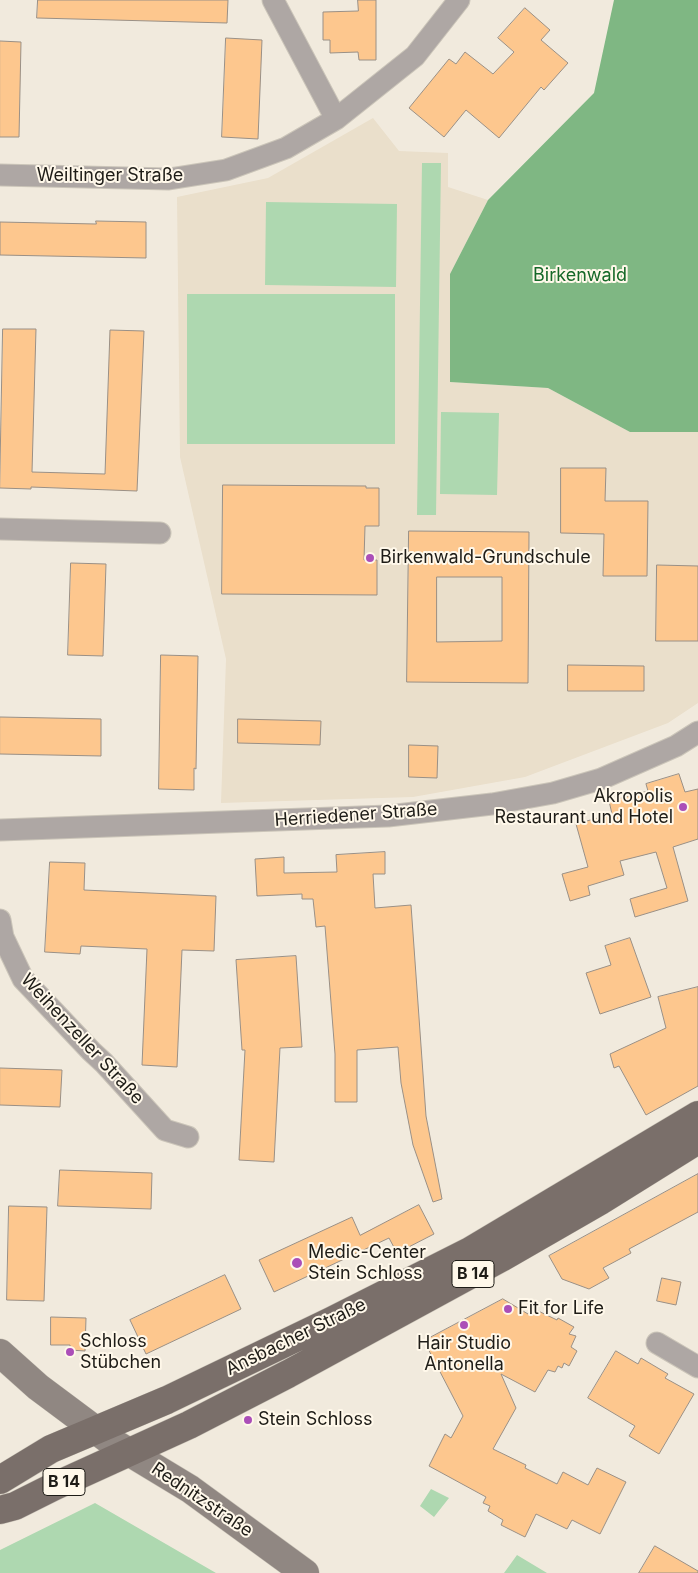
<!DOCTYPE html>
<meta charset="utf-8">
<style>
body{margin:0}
canvas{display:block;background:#f1eadd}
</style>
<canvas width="698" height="1573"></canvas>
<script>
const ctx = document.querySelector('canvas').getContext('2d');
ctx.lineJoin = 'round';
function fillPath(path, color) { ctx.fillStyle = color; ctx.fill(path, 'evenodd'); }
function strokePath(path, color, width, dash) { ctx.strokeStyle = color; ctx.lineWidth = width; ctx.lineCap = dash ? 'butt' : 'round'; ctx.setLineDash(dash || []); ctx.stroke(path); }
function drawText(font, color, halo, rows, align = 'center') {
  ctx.font = font + ' Inter,sans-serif'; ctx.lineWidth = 4; ctx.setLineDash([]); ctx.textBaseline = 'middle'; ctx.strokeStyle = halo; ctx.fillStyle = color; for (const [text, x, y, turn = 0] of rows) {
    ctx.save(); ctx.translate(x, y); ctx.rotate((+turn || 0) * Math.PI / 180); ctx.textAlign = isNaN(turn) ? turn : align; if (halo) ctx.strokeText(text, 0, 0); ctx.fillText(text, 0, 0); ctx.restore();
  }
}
fillPath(new Path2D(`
 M 373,118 L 399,151 L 448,153 L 448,187 L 488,200 L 450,274 L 450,382 L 548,388 L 630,432 L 698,432 L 698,703 L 668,723 L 525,777 L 413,797 L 221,803 L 226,659 L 180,457 L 177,197 L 268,178 Z`), '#eadfcb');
fillPath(new Path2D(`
 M 422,163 L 441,163 L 436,515 L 417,515 Z
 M 266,202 L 397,204 L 396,287 L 265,285 Z
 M 187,294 L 395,294 L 395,444 L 187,444 Z
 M 441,412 L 499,413 L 497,495 L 440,494 Z
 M 431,1489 L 449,1498 L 434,1517 L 420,1506 Z
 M 95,1503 L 216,1573 L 0,1573 L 0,1550 Z
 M 517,1555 L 547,1573 L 504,1573 Z`), '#aed8b0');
fillPath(new Path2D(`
 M 614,0 L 698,0 L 698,432 L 630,432 L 548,388 L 450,382 L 450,274 L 488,200 L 594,93 Z`), '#7fb783');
const building = new Path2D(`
 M 38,0 L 228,0 L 227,23 L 37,18 Z
 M 358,0 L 376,0 L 376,60 L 359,60 L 358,52 L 330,53 L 330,40 L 323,40 L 323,12 L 358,11 Z
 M 525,8 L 550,30 L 541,40 L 568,63 L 544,90 L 541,87 L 499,138 L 466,110 L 444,137 L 409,108 L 449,59 L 456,64 L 465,52 L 493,74 L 514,52 L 498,38 Z
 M 226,38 L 262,40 L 258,139 L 222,137 Z
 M 0,41 L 21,42 L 19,137 L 0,137 Z
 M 96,221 L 146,222 L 146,258 L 0,255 L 0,222 L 96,224 Z
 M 3,329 L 36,329 L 32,472 L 105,474 L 110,330 L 144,331 L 137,491 L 31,487 L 31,489 L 0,488 Z
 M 561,468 L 606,468 L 605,501 L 648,501 L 647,576 L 603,576 L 604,534 L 561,533 Z
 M 223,485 L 366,486 L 366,488 L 379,488 L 379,526 L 365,526 L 364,560 L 377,560 L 377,595 L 222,594 Z
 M 409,531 L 529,532 L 528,683 L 407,682 ZM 437,577 L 502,577 L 502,641 L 437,642 Z
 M 71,563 L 106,564 L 103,656 L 68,655 Z
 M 657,565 L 698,566 L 698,641 L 656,641 Z
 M 161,655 L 198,656 L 196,769 L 194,768 L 194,790 L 159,789 Z
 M 568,665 L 644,666 L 644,691 L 568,691 Z
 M 0,717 L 101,719 L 101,756 L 0,754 Z
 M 238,719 L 321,721 L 320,745 L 238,743 Z
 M 409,745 L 438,746 L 437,778 L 409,777 Z
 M 679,774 L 685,792 L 698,789 L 698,839 L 673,847 L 688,901 L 635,917 L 630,899 L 667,888 L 656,852 L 620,861 L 624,875 L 588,886 L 590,895 L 570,901 L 562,874 L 588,867 L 576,824 L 612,814 L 609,801 L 648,791 L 646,784 Z
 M 385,852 L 385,874 L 373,874 L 375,908 L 411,905 L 426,1116 L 442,1199 L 433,1202 L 413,1145 L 401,1083 L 398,1047 L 357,1050 L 357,1102 L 335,1102 L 335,1054 L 325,926 L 316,927 L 313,899 L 302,899 L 302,894 L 257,896 L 255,859 L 284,857 L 284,873 L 337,872 L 336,855 Z
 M 50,862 L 85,863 L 84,890 L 216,896 L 214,951 L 182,950 L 177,1067 L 142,1065 L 147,949 L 81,946 L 80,954 L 45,952 Z
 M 630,938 L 651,997 L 600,1014 L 586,973 L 611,965 L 605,946 Z
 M 296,956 L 302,1047 L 280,1048 L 274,1162 L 239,1160 L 245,1050 L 242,1050 L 236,960 Z
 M 698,987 L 698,1086 L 646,1115 L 619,1066 L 614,1068 L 610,1054 L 666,1028 L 658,997 Z
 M 0,1068 L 62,1070 L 60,1107 L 0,1105 Z
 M 60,1170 L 152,1173 L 151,1209 L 58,1206 Z
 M 698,1174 L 698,1212 L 629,1249 L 631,1253 L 603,1268 L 609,1278 L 589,1289 L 562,1279 L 549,1256 Z
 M 419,1205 L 434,1234 L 397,1253 L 389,1238 L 274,1292 L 259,1260 L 352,1217 L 360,1235 Z
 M 9,1206 L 47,1207 L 44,1301 L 7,1300 Z
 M 225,1275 L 241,1309 L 146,1354 L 130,1320 Z
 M 662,1278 L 681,1282 L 676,1305 L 657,1301 Z
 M 503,1299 L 528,1314 L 532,1308 L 557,1320 L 558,1318 L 574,1327 L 569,1334 L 576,1336 L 571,1347 L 577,1351 L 569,1366 L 564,1363 L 562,1368 L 558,1366 L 555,1372 L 548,1370 L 535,1392 L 501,1374 L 516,1408 L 493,1449 L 526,1465 L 525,1468 L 557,1484 L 563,1472 L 588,1485 L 597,1468 L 626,1482 L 600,1534 L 572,1520 L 567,1529 L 536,1514 L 525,1537 L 501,1525 L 503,1520 L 488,1511 L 490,1506 L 483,1503 L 486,1497 L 429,1466 L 445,1434 L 451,1438 L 463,1416 L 424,1341 Z
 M 51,1317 L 86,1318 L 85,1351 L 70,1350 L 70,1345 L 51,1345 Z
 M 616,1351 L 638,1364 L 641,1358 L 668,1374 L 665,1378 L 694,1394 L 659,1454 L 629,1436 L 635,1426 L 588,1398 Z
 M 655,1546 L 698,1571 L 698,1573 L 639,1573 Z`);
fillPath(building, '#fdc78e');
strokePath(building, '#9a9086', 1);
const minor = new Path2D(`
 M 273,0 L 336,119
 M 0,175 L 169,179 L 226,170 L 286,148 L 336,119 L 415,56 L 459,0
 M 0,529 L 160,533
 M 0,830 L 388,816 L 492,804 L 553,793 L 601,779 L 676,746 L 698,732
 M 0,920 L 3,937 L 23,979 L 91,1051 L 104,1063 L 165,1130 L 188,1137
 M 657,1343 L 698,1367`);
const secondary = new Path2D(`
 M 0,1353 L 38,1387 L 109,1440 L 190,1489 L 305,1573`);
const primary = new Path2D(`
 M 0,1480 L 51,1449 L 167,1400 L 331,1321 L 470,1251 L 698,1115
 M 0,1510 L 15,1506 L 55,1486 L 189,1425 L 288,1374 L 501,1258 L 600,1201 L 698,1140`);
strokePath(minor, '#cbc5b9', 23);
strokePath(secondary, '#cbc5b9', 29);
strokePath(primary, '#cbc5b9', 29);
strokePath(minor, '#aea7a4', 21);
strokePath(secondary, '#908782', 28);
strokePath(primary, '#7a6f6a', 28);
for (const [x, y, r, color] of [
 [370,558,5,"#ab4eb8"],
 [683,807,5,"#ab4eb8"],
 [297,1263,6,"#ab4eb8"],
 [508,1309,5,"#ab4eb8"],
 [464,1325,5,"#ab4eb8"],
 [70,1352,5,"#ab4eb8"],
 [248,1420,5,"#ab4eb8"]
]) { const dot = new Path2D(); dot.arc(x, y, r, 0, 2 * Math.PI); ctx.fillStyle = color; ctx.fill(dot); strokePath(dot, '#fff8ea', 2); }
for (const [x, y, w] of [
 [473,1274,42],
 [64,1482,42]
]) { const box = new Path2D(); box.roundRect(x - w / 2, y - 13.5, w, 27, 4); ctx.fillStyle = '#fff8ea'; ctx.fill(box); strokePath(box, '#1e1c17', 1); }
drawText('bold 16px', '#1e1c17', null, [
 ["B 14",473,1274],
 ["B 14",64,1482]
]);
drawText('18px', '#1e1c17', '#fff8ea', [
 ["Weiltinger Straße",110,176],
 ["Herriedener Straße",356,815,-4],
 ["Weihenzeller Straße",82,1039,47],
 ["Ansbacher Straße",296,1337,-26],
 ["Rednitzstraße",202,1500,34]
]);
drawText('18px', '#156828', '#fff8ea', [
 ["Birkenwald",580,276]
]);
drawText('18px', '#1e1c17', '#fff8ea', [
 ["Birkenwald-Grundschule",380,558],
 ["Akropolis",673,797,"right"],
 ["Restaurant und Hotel",673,818,"right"],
 ["Medic-Center",308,1253],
 ["Stein Schloss",308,1274],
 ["Fit for Life",518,1309],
 ["Schloss",80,1342],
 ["Stübchen",80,1363],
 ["Hair Studio",464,1344,"center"],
 ["Antonella",464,1365,"center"],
 ["Stein Schloss",258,1420]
], 'left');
</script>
